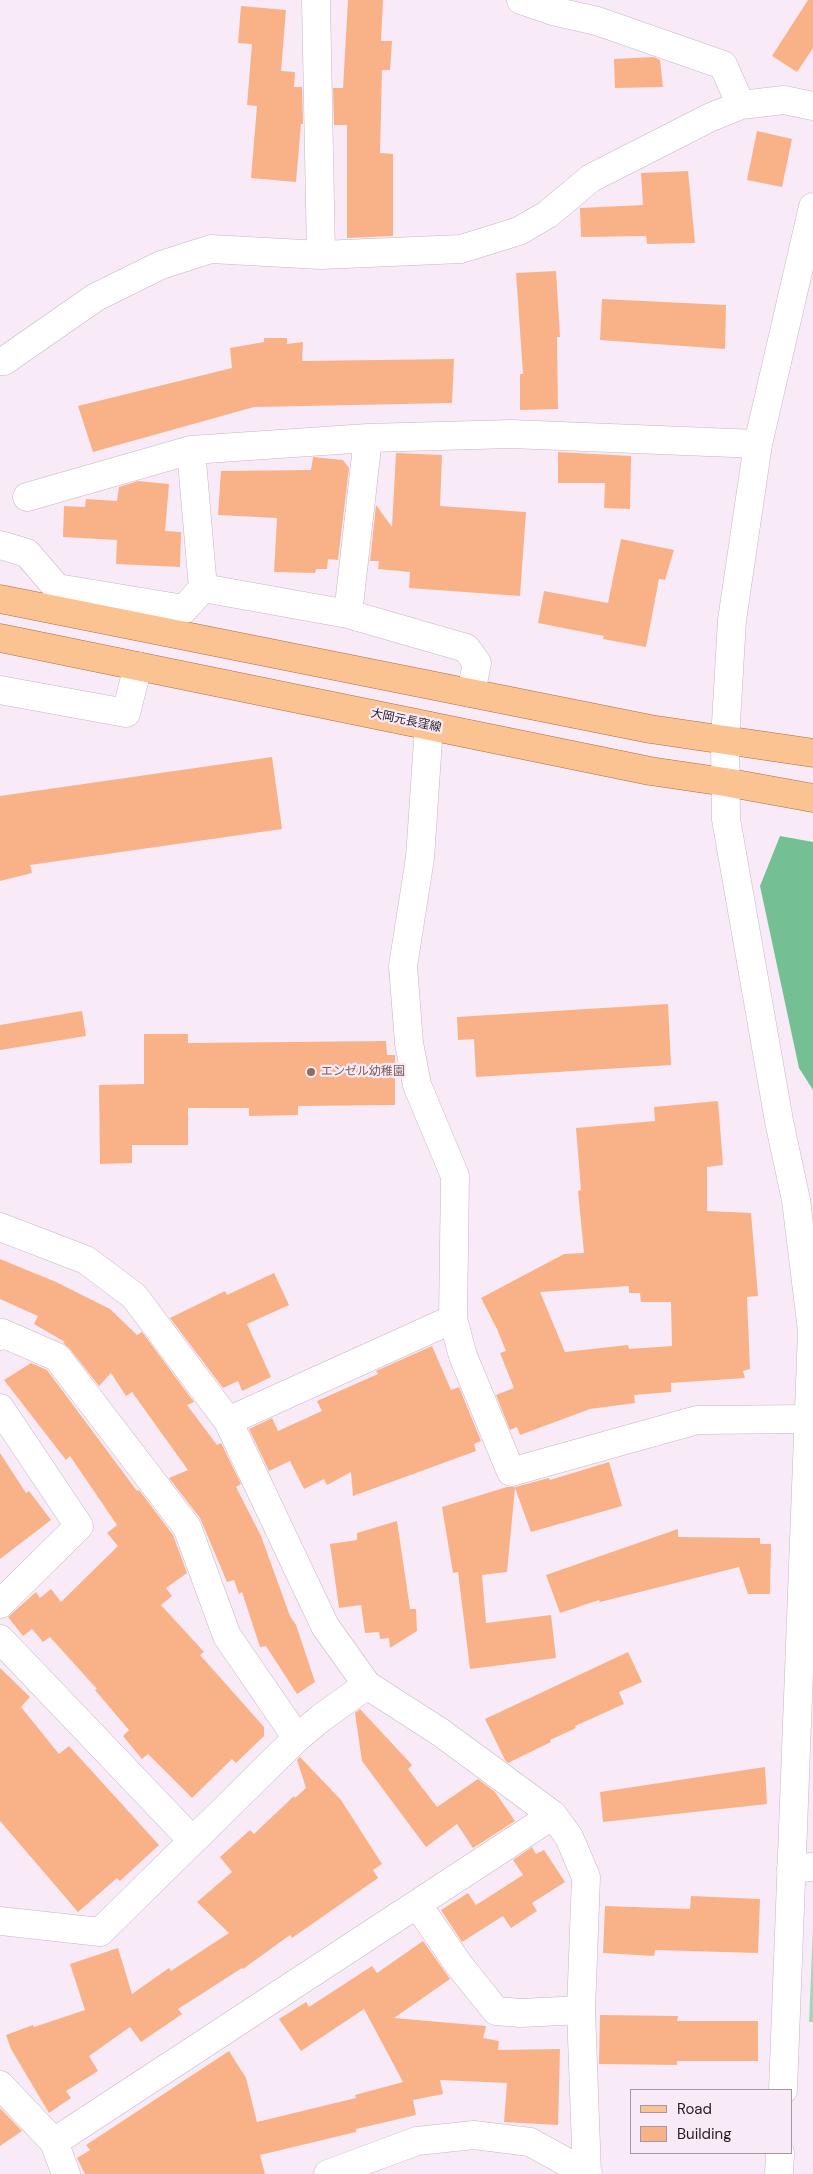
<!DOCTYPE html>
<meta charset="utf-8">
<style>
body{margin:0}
#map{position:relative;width:813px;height:2174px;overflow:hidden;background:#f9eaf8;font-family:"DM Sans",sans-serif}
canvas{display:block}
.legend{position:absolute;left:630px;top:2089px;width:162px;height:65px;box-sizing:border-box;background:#f9eaf8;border:1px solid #a398a2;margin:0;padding:6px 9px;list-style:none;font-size:15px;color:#211c20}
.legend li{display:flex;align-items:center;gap:10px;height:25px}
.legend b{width:25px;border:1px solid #a398a2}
</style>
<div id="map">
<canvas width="813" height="2174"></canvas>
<ul class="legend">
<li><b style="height:6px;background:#fbc292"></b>Road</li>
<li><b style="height:14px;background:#f9b287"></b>Building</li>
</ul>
</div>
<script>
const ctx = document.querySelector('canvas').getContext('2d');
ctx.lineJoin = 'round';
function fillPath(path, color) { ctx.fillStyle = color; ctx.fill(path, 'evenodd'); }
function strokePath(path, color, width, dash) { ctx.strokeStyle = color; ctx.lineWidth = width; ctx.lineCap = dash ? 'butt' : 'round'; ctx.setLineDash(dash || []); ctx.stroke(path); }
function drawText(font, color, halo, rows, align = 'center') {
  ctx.font = font + ' "DM Sans","Noto Sans JP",sans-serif'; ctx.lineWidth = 4.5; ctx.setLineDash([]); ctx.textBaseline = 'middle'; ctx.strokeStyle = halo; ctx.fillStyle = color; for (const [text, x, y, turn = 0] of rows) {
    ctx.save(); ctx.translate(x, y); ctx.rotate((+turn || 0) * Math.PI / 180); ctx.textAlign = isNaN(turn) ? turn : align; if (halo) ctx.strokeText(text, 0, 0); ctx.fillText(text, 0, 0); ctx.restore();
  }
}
fillPath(new Path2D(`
 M 813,1928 L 813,2022 L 809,2022 Z`), '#9ddbb6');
fillPath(new Path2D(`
 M 780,836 L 813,842 L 813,1090 L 799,1068 L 760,886 Z`), '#74c094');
fillPath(new Path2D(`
 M 348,0 L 383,0 L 381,41 L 392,41 L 390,70 L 382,70 L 380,153 L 393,154 L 393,236 L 347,238 L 347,125 L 334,125 L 333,88 L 343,88 Z
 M 808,0 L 813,0 L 813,48 L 797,72 L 772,56 Z
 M 241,6 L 286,10 L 281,71 L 295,72 L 294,87 L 302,87 L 303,124 L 301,124 L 296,182 L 251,178 L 257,106 L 247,105 L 252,44 L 238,43 Z
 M 654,57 L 660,60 L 663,87 L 615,88 L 614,59 Z
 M 757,131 L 792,139 L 782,187 L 747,180 Z
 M 688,171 L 695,243 L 647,244 L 646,236 L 581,237 L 580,208 L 643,205 L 641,173 Z
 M 556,271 L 560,337 L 557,337 L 558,409 L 520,410 L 520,374 L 523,374 L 516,273 Z
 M 602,299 L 726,305 L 725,349 L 600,340 Z
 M 264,338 L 287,338 L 287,344 L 303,342 L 302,361 L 454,359 L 452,403 L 254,407 L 93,452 L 78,406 L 232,368 L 230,348 L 264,342 Z
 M 558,452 L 631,456 L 630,509 L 604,508 L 605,483 L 558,483 Z
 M 396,453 L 442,455 L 440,506 L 526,512 L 520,596 L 409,588 L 410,572 L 378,569 L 379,561 L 370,561 L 376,505 L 392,527 Z
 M 313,457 L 343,460 L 349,468 L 338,560 L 328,559 L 327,569 L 316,569 L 315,573 L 274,572 L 277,518 L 218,515 L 221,471 L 311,470 Z
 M 138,481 L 169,484 L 165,531 L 181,532 L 180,567 L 116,564 L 117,540 L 63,537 L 64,506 L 85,507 L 86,499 L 117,501 L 119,487 Z
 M 621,539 L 674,550 L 665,580 L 659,579 L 646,647 L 603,639 L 604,636 L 538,623 L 544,591 L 608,603 Z
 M 272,757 L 282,829 L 30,865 L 32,873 L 0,881 L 0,796 Z
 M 668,1004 L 671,1065 L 476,1077 L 474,1039 L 458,1040 L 457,1017 Z
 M 82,1011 L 86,1036 L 0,1050 L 0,1025 Z
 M 144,1034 L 188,1034 L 188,1043 L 386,1041 L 387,1055 L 395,1055 L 395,1105 L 298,1106 L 298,1115 L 249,1116 L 249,1108 L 188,1108 L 188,1145 L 132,1145 L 132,1163 L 100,1164 L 99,1085 L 144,1084 Z
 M 718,1101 L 723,1165 L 707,1167 L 707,1211 L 751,1213 L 758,1296 L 747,1297 L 750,1369 L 743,1371 L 745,1378 L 671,1383 L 671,1392 L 634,1395 L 635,1403 L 590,1409 L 520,1435 L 517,1427 L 510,1430 L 496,1395 L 514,1388 L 500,1353 L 506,1351 L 497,1329 L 481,1298 L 564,1254 L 584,1253 L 578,1191 L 581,1190 L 576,1128 L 655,1121 L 654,1107 ZM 629,1286 L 629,1293 L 640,1293 L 641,1302 L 671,1302 L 672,1346 L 629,1349 L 628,1345 L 565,1352 L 540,1292 Z
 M 0,1259 L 56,1282 L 110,1309 L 137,1335 L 142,1332 L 194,1402 L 187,1405 L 217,1445 L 221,1443 L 241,1484 L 236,1487 L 261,1536 L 290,1616 L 296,1625 L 315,1682 L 297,1694 L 266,1646 L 260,1647 L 242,1592 L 239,1594 L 234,1580 L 227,1582 L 200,1518 L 169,1478 L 188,1470 L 132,1392 L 126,1396 L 111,1373 L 99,1386 L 69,1348 L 63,1343 L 65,1342 L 34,1324 L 38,1316 L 0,1299 Z
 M 274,1273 L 289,1305 L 247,1324 L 271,1377 L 242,1391 L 238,1381 L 223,1388 L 170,1318 L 225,1291 L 227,1295 Z
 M 432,1346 L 451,1390 L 459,1387 L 481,1441 L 474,1444 L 476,1451 L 353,1496 L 351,1472 L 327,1485 L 324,1479 L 304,1489 L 290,1461 L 269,1471 L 249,1429 L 272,1418 L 278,1431 L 322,1411 L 317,1401 L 378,1374 L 376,1371 Z
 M 31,1363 L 47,1370 L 137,1491 L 139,1490 L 173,1535 L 187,1573 L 166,1588 L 172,1596 L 161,1605 L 204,1652 L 200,1655 L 264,1727 L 264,1736 L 236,1763 L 232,1759 L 192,1798 L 148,1754 L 142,1759 L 123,1736 L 129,1730 L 95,1690 L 97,1689 L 50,1637 L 43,1642 L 32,1629 L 23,1636 L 8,1617 L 36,1592 L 40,1598 L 51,1589 L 61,1602 L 118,1546 L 107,1533 L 117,1525 L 70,1456 L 66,1460 L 4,1380 Z
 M 0,1453 L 26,1493 L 29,1491 L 51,1520 L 0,1559 Z
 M 609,1462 L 622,1506 L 531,1532 L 515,1488 L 507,1572 L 482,1575 L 486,1623 L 551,1615 L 556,1658 L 470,1669 L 458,1572 L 453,1573 L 442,1507 L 507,1487 L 515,1487 L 549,1478 L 550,1480 Z
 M 397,1521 L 410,1609 L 416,1609 L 417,1631 L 390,1648 L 389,1638 L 380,1639 L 379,1632 L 365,1633 L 361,1605 L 339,1608 L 330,1544 L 357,1540 L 357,1533 Z
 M 678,1529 L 678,1537 L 760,1538 L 760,1544 L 771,1544 L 770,1594 L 748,1594 L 739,1567 L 600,1602 L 599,1600 L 560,1613 L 546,1575 Z
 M 628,1652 L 642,1682 L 619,1692 L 624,1704 L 575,1726 L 576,1728 L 550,1740 L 551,1742 L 508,1763 L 505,1760 L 485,1719 Z
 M 0,1668 L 30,1697 L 21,1707 L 59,1754 L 69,1746 L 159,1845 L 120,1881 L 117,1878 L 78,1912 L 0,1821 Z
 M 360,1709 L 412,1765 L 408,1769 L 437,1807 L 478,1779 L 495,1792 L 515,1821 L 473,1848 L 457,1824 L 426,1847 L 362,1761 L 355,1713 Z
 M 300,1757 L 341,1800 L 382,1864 L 373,1870 L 378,1878 L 292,1938 L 290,1935 L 243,1969 L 242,1968 L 178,2009 L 182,2014 L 141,2042 L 130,2027 L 89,2056 L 98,2071 L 66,2091 L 71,2098 L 49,2113 L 11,2049 L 6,2035 L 33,2025 L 34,2027 L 85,2010 L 70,1964 L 118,1948 L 132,1994 L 169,1968 L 171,1971 L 229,1933 L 197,1902 L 232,1872 L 220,1857 L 250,1830 L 254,1834 L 294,1796 L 295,1798 L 306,1788 L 297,1760 Z
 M 765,1767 L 767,1804 L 603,1822 L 600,1792 Z
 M 532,1847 L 536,1854 L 544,1850 L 565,1882 L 532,1903 L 537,1911 L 511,1928 L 503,1916 L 462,1942 L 441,1910 L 468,1893 L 476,1905 L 523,1875 L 513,1860 Z
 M 691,1896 L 760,1899 L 758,1953 L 655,1950 L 654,1956 L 603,1953 L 605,1906 L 690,1909 Z
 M 423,1941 L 450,1979 L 394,2018 L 486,2026 L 483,2038 L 499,2041 L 498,2050 L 560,2049 L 558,2125 L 504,2122 L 507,2083 L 440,2080 L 443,2094 L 413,2100 L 416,2115 L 356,2129 L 356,2132 L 260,2155 L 265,2174 L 85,2174 L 77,2158 L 90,2150 L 86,2145 L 229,2051 L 246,2078 L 257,2122 L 356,2098 L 355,2095 L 403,2082 L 364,2009 L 301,2051 L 279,2019 L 306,2002 L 309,2007 L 372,1966 L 377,1973 Z
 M 600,2015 L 678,2016 L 677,2021 L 758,2021 L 758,2061 L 677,2061 L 677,2065 L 599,2064 Z
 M 0,2108 L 22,2131 L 0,2146 Z`), '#f9b287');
const minor = new Path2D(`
 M 316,0 L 321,255
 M 521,0 L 553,11 L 597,21 L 723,65 L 741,105 L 784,100 L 813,106
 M 0,361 L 4,361 L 96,297 L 161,265 L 211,249 L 321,255 L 461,249 L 519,231 L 548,214 L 591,178 L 711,117 L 741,105
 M 191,450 L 203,588
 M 27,497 L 191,450 L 368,438 L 511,434 L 758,444
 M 0,545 L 27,553 L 57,588 L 184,609 L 203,588 L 348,614 L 466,648 L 477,663 L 471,693
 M 348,614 L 368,438
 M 0,690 L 126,713 L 138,666
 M 429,726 L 420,858 L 403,966 L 409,1043 L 417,1085 L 455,1176 L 453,1319 L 463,1356 L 511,1472 L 697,1420 L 809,1419
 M 0,1227 L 86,1260 L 134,1296 L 228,1421 L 325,1626 L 367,1685 L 440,1732 L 553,1815 L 569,1837 L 586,1877 L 581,2010 L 587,2174
 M 0,1336 L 2,1333 L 57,1357 L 187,1527 L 227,1636 L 297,1738
 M 0,1408 L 79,1526 L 0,1604
 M 228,1421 L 453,1319
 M 0,1639 L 192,1840
 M 791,1869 L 813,1867
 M 417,1904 L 553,1815
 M 0,1921 L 100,1932 L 297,1738 L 321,1718 L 367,1685
 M 0,2085 L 54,2142 L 66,2174
 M 54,2142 L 417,1904 L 459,1965 L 496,2011 L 521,2013 L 581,2010
 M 328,2174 L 417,2141 L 474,2135 L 530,2142 L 588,2174`);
const tertiary = new Path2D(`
 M 783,2090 L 812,1331 L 796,1200 L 779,1121 L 726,819 L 725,740 L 732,620 L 758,444 L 813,207
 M 779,2174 L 780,2153`);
const primary = new Path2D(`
 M 0,599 L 650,729 L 813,753
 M 0,638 L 650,771 L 725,782 L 813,798`);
strokePath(minor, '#c4b6c2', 29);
strokePath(tertiary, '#c4b6c2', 29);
strokePath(primary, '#ad6d3b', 29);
strokePath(minor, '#fff', 28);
strokePath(tertiary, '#fff', 28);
strokePath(primary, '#fbc292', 28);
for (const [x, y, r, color] of [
 [311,1072,5,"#8d6e63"]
]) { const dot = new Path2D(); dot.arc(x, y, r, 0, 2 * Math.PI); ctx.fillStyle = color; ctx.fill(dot); strokePath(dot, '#f9eaf8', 2); }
drawText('12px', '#211c20', '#f9eaf8', [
 ["大岡元長窪線",406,721,12]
]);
drawText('12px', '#785e54', '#f9eaf8', [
 ["エンゼル幼稚園",321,1072]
], 'left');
</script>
